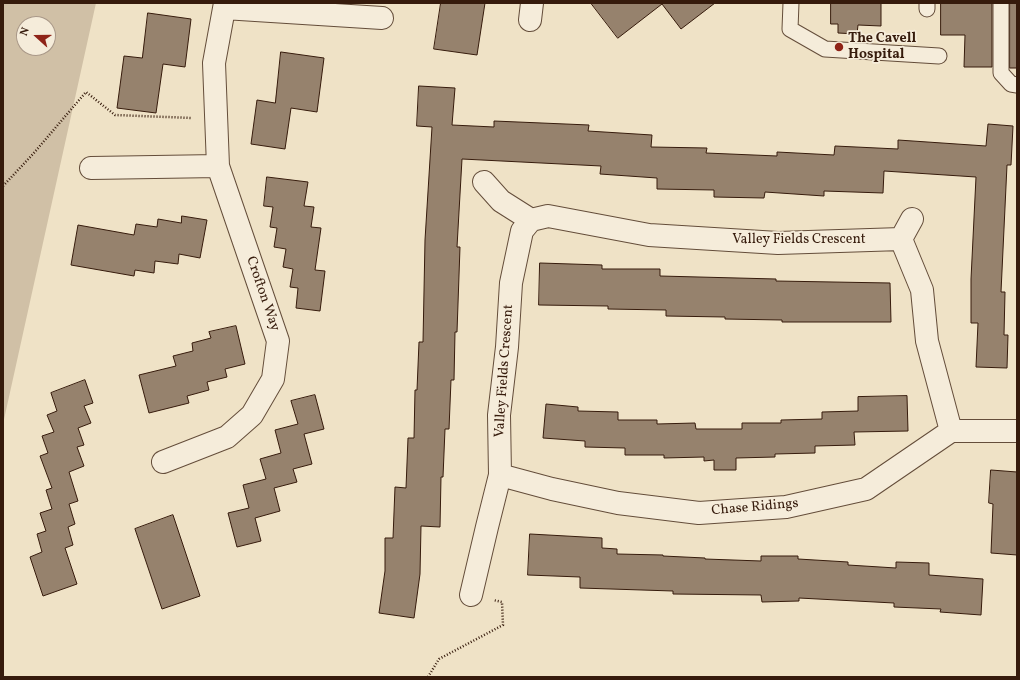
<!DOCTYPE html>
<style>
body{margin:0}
#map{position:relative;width:1020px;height:680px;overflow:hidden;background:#efe2c6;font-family:Vollkorn,serif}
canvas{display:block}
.frame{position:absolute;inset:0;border:4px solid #361b0c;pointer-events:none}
.north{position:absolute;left:16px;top:16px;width:40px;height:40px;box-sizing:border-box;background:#f5ecda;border:1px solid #a99888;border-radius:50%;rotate:291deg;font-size:11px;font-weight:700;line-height:16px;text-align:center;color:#361b0c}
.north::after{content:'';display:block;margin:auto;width:14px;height:18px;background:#8f2418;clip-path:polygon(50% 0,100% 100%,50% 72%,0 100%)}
</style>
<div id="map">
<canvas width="1020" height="680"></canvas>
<div class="frame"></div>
<div class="north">N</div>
</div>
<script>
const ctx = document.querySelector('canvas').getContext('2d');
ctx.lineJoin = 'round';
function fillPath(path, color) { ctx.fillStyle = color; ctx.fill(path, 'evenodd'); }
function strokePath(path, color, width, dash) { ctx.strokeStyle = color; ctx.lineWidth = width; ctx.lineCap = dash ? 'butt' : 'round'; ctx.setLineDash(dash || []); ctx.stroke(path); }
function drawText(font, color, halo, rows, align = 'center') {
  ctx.font = font + ' Vollkorn,serif'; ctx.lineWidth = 3.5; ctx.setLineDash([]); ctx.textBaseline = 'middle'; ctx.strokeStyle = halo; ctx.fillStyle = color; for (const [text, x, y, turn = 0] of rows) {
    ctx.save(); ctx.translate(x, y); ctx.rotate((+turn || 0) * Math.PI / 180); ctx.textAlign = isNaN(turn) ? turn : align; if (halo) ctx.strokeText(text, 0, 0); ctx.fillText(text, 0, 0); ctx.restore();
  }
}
fillPath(new Path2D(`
 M 3,3 L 96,3 L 3,424 ZM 24,24 L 48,24 L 48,48 L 24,48 Z`), '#d0c0a6');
const building = new Path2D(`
 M 441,3 L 485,3 L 477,55 L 434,49 Z
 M 591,3 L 715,3 L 681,29 L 662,4 L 618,38 Z
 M 831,3 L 881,3 L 881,26 L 858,25 L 857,34 L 838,33 L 838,24 L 831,24 Z
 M 941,3 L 992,3 L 992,67 L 964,67 L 965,35 L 941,35 Z
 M 1010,3 L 1017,3 L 1017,68 L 1010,68 Z
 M 148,13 L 191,19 L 185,67 L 163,64 L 156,113 L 117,108 L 124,56 L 142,58 Z
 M 281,52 L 324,58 L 317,112 L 291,108 L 285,149 L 251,144 L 257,100 L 275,103 Z
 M 419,86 L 455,88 L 452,125 L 494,127 L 494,121 L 589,125 L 588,131 L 652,135 L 651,147 L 707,148 L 706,153 L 777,156 L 777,152 L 834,155 L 835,146 L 898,149 L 898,140 L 986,146 L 988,124 L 1013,126 L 1011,165 L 1007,165 L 1001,292 L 1005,292 L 1004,335 L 1008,335 L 1007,368 L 976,367 L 978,323 L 971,323 L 971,279 L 976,177 L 884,171 L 883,193 L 824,191 L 824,196 L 765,192 L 764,198 L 714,197 L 714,190 L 657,189 L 657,178 L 600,174 L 601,166 L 462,159 L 457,247 L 460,247 L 457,332 L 455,332 L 454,380 L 451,380 L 449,429 L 445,429 L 443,477 L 441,477 L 440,527 L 421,526 L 420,574 L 414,618 L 379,613 L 385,571 L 385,538 L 393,538 L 395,487 L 406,488 L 408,438 L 414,438 L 415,390 L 417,390 L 419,342 L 423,342 L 425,240 L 432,127 L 417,126 Z
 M 267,177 L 308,182 L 304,206 L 314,207 L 311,227 L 321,228 L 315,270 L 325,271 L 320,311 L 296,308 L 298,288 L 290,287 L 293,269 L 283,267 L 286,249 L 274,247 L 277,228 L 270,227 L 273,207 L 264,206 Z
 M 182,216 L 207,220 L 200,258 L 179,254 L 178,264 L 155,261 L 154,273 L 135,270 L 134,276 L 71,265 L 78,225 L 134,235 L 136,224 L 157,227 L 158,219 L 181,223 Z
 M 540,263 L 602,265 L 602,269 L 660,269 L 660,276 L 776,279 L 776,281 L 890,283 L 891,322 L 782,322 L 782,320 L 725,319 L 725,317 L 666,316 L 666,310 L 608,309 L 608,306 L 539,305 Z
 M 236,326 L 245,364 L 225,369 L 227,377 L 207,382 L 209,390 L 187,396 L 189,403 L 149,413 L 139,375 L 176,366 L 173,356 L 193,351 L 192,343 L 211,338 L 209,332 Z
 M 85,380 L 93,403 L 84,406 L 91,423 L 78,428 L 84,445 L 77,447 L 84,466 L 69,472 L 78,501 L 69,504 L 75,524 L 68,527 L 73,545 L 65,548 L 77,584 L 43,596 L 30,557 L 42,552 L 37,534 L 46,531 L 40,513 L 52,509 L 46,490 L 52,488 L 40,456 L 48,453 L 42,436 L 54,432 L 47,415 L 57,411 L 51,393 Z
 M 315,395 L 324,429 L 304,434 L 312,464 L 293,469 L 297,482 L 274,488 L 280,511 L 255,518 L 261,541 L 237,547 L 228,513 L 249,508 L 243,485 L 266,479 L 260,459 L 281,453 L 275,430 L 298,424 L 291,401 Z
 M 907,396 L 908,431 L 854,432 L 855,445 L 815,446 L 815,453 L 775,454 L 775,457 L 736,458 L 736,470 L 714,470 L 714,460 L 704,461 L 704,457 L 664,458 L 664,455 L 625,455 L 625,448 L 585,447 L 585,441 L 543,438 L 546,404 L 578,407 L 578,411 L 618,412 L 618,420 L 657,420 L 657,424 L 695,423 L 696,429 L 742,429 L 742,423 L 781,423 L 781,420 L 822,419 L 822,412 L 858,411 L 858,397 Z
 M 991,470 L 1017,472 L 1017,555 L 991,553 L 993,504 L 989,503 Z
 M 173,515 L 200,596 L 162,609 L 135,529 Z
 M 530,534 L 602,538 L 602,548 L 617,549 L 617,554 L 663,555 L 663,556 L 705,558 L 705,559 L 761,561 L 761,556 L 798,556 L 798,559 L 848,562 L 848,565 L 896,568 L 896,562 L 929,563 L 929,575 L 983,579 L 981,615 L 940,612 L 941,609 L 894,607 L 894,603 L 799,598 L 799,601 L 762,602 L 761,595 L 673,594 L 673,591 L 580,588 L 580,577 L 528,575 Z`);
fillPath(building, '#96826d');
strokePath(building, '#361b0c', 1);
const lane = new Path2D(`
 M 791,3 L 790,29 L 825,49 L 939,56
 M 927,3 L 927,9
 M 1001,3 L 1001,73 L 1011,84 L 1017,85`);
const street = new Path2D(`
 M 224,8 L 382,18
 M 530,20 L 532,3
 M 91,168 L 218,166
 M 484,182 L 501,201 L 531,220
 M 901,239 L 912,219
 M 163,462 L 227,437 L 252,415 L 273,379 L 278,341 L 218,166 L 214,63 L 225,3
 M 500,475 L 552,489 L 618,503 L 699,513 L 786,507 L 866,489 L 951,431 L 1017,431
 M 471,595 L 487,527 L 500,475 L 499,415 L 507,347 L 511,283 L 522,231 L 531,220 L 548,216 L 649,235 L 778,243 L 901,239 L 922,290 L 927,341 L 951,431`);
strokePath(lane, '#644d3a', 17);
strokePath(street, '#644d3a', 24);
strokePath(new Path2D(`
 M 3,186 L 33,154 L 86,92 L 115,115 L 192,118
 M 428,677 L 439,659 L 503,625 L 502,602 L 493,600`), '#361b0c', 2.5, [1, 2]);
strokePath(lane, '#f5ecda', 15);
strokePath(street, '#f5ecda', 22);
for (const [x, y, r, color] of [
 [839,47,5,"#8f2418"]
]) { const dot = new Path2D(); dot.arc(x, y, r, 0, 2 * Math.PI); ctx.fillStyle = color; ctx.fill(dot); strokePath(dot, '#f5ecda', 1.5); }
drawText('bold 14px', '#361b0c', '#f5ecda', [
 ["The Cavell",848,39],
 ["Hospital",848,55]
], 'left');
drawText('14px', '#361b0c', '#f5ecda', [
 ["Valley Fields Crescent",799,240],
 ["Crofton Way",262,294,71],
 ["Valley Fields Crescent",505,371,-86],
 ["Chase Ridings",755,508,-5]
]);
</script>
